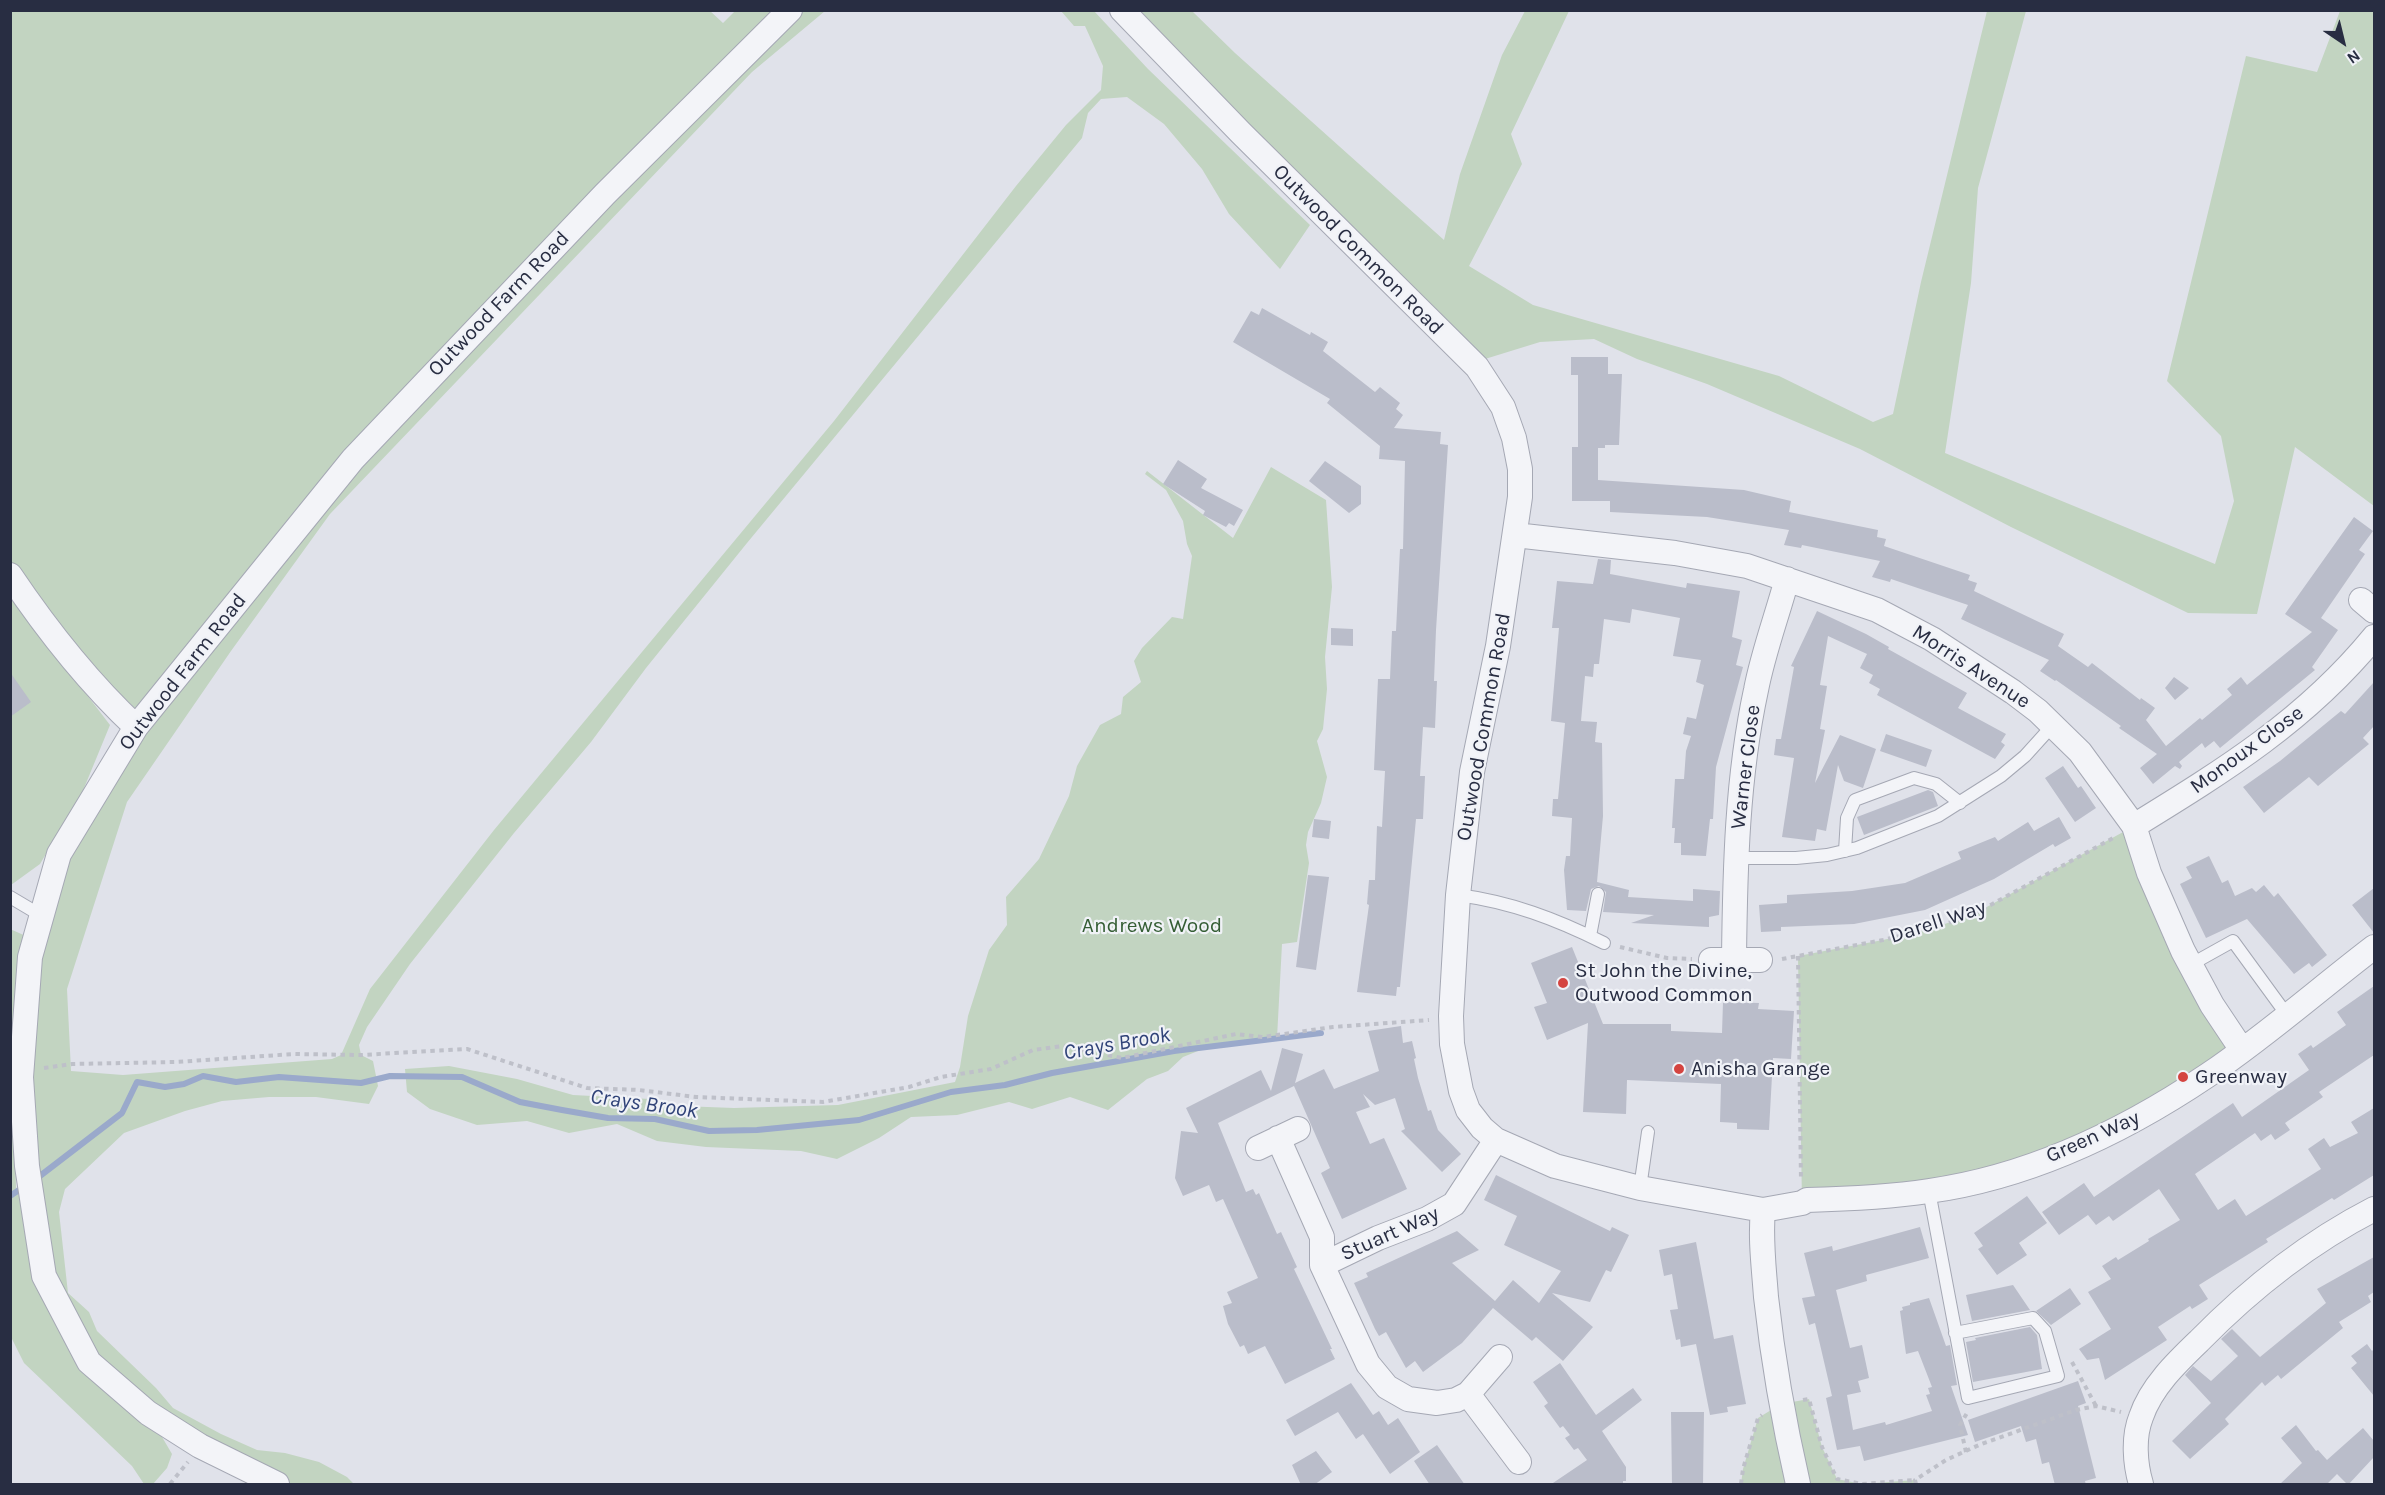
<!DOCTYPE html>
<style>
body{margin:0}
#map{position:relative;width:2385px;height:1495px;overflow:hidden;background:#e0e2ea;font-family:Karla,sans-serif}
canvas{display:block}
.frame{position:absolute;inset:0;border:12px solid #282d42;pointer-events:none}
.north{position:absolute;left:2313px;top:12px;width:60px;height:60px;-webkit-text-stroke:4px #f0f2f7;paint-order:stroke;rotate:145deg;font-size:16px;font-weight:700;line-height:24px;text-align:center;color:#282d42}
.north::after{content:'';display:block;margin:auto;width:21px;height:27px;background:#282d42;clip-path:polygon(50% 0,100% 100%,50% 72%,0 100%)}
</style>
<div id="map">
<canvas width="2385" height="1495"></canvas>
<div class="frame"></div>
<div class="north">N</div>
</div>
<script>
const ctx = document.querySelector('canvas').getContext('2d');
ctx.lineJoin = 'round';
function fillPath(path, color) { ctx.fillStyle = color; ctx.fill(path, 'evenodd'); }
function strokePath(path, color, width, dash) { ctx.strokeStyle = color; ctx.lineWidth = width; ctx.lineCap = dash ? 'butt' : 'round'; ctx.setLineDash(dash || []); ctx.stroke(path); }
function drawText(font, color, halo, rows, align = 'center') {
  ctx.font = font + ' Karla,sans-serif'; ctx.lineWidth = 4.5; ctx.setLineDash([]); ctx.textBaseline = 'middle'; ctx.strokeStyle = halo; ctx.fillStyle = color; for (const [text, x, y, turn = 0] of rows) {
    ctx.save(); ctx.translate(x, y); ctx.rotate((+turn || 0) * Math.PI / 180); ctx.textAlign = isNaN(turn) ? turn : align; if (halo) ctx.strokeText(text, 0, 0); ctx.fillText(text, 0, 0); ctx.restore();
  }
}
fillPath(new Path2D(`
 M 709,10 L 723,23 L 735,11 L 825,11 L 752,72 L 330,514 L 231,651 L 127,802 L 67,989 L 71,1071 L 123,1075 L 332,1059 L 341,1055 L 370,989 L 494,830 L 834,421 L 1016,186 L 1066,125 L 1101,90 L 1103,66 L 1085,26 L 1074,26 L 1061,11 L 1094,11 L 1148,69 L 1310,225 L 1280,269 L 1229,214 L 1202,169 L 1164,124 L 1127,97 L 1101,99 L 1088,113 L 1082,138 L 747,543 L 646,668 L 591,742 L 514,833 L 410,964 L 367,1027 L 359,1045 L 361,1055 L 373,1061 L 378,1086 L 369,1104 L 316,1097 L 269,1097 L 222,1101 L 185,1111 L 124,1133 L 65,1189 L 59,1212 L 68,1293 L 89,1312 L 97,1331 L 156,1388 L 173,1408 L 221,1434 L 257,1450 L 285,1453 L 319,1462 L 347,1477 L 354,1484 L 281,1484 L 168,1429 L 92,1361 L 47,1276 L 24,1049 L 56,874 L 136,727 L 11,576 L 10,11 Z
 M 1127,11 L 1192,11 L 1235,53 L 1444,240 L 1460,174 L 1502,55 L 1525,11 L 1569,11 L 1511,134 L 1522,164 L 1469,266 L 1533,305 L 1779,376 L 1873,422 L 1893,414 L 1921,282 L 1987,11 L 2026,11 L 1978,188 L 1971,283 L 1945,453 L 2215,564 L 2234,501 L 2221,436 L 2167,381 L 2246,56 L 2317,72 L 2340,11 L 2374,11 L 2373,104 L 2374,105 L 2374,506 L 2295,447 L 2257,614 L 2188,613 L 2011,527 L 1860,449 L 1707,384 L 1637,359 L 1594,339 L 1540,342 L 1485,359 Z
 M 1271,467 L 1326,500 L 1332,587 L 1325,657 L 1327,689 L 1323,729 L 1317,741 L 1327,777 L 1321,803 L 1308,832 L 1306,845 L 1309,863 L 1297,942 L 1282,944 L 1277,1038 L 1208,1047 L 1183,1057 L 1168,1071 L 1147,1079 L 1108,1110 L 1070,1097 L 1032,1109 L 1009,1102 L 957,1115 L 911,1117 L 879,1138 L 837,1159 L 801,1151 L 706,1147 L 657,1141 L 617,1124 L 569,1133 L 527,1121 L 477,1125 L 430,1109 L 407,1092 L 405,1069 L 449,1066 L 517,1079 L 573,1095 L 650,1099 L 681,1106 L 734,1108 L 838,1105 L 955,1082 L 960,1067 L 968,1016 L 989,950 L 1007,925 L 1006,897 L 1039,859 L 1069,796 L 1077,766 L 1100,725 L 1121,714 L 1123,697 L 1141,682 L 1134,661 L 1142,648 L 1172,617 L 1183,619 L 1192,556 L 1187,544 L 1183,521 L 1166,490 L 1145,474 L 1147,471 L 1233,538 Z
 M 11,596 L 110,725 L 82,793 L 40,864 L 11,885 Z
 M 2134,826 L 2242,1050 L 2009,1172 L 1802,1203 L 1798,956 L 1883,940 L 1933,928 L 1974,914 Z
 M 10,929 L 35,940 L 13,1053 L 16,1187 L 44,1276 L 89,1362 L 148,1413 L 172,1454 L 167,1468 L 153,1484 L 144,1484 L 132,1466 L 24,1363 L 11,1337 Z
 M 1809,1399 L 1822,1447 L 1837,1479 L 1862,1484 L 1915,1480 L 1916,1484 L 1741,1484 L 1743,1469 L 1758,1418 L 1781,1404 Z`), '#c2d4c1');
strokePath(new Path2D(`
 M 36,1179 L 122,1113 L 137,1082 L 165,1087 L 184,1084 L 203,1076 L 236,1082 L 279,1077 L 361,1083 L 390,1076 L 462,1077 L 520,1102 L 562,1110 L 608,1118 L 655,1119 L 709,1131 L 757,1130 L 859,1120 L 951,1092 L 1005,1085 L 1052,1073 L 1174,1051 L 1321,1033
 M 10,1196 L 25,1186`), '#9aa9cb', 6);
fillPath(new Path2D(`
 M 1262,308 L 1310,335 L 1311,332 L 1328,342 L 1323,351 L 1375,392 L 1380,387 L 1400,403 L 1396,409 L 1403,415 L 1394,428 L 1441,432 L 1440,444 L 1448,445 L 1436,630 L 1434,681 L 1437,681 L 1435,728 L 1423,727 L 1420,776 L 1425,776 L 1423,819 L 1416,819 L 1400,987 L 1397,987 L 1396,996 L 1357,992 L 1369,905 L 1367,904 L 1369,880 L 1375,880 L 1377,826 L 1382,827 L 1385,771 L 1374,770 L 1378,679 L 1390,679 L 1392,631 L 1396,631 L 1400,549 L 1403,549 L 1405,461 L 1379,459 L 1380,446 L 1327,403 L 1330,399 L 1233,342 L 1251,311 L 1259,315 Z
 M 1571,357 L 1608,357 L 1608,374 L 1622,374 L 1619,445 L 1605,445 L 1605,448 L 1598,448 L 1598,480 L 1744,490 L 1791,501 L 1789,512 L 1878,530 L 1877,537 L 1886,539 L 1884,546 L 1970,575 L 1968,580 L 1977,583 L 1974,591 L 2064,634 L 2058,646 L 2088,667 L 2092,663 L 2140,700 L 2141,698 L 2155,708 L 2146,720 L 2166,746 L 2200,718 L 2202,720 L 2232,695 L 2227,689 L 2241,677 L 2247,685 L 2312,632 L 2285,614 L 2354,517 L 2373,531 L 2359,550 L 2365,554 L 2321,618 L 2338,630 L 2312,667 L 2315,670 L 2220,748 L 2214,741 L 2205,748 L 2202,743 L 2179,762 L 2182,766 L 2180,769 L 2175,766 L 2153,784 L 2140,768 L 2157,754 L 2119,728 L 2121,726 L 2056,680 L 2055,681 L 2040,671 L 2049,660 L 1961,619 L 1968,605 L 1891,579 L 1890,582 L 1872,577 L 1880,561 L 1802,545 L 1801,548 L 1784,545 L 1789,530 L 1707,517 L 1610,512 L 1610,501 L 1572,501 L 1572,447 L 1578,447 L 1578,375 L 1571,375 Z
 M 1178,460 L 1207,479 L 1201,488 L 1243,510 L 1234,526 L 1229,523 L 1226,527 L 1203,515 L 1205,511 L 1163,484 Z
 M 1325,461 L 1361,486 L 1361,504 L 1349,513 L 1309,481 Z
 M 1598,559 L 1611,560 L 1610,574 L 1686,588 L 1687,583 L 1740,591 L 1732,637 L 1742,640 L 1736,665 L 1743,667 L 1716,767 L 1713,819 L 1710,819 L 1706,856 L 1681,855 L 1681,843 L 1674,843 L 1675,828 L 1672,828 L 1675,779 L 1684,779 L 1686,751 L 1691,736 L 1683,734 L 1687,717 L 1696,719 L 1704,685 L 1696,682 L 1701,660 L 1673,656 L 1680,618 L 1632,609 L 1630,623 L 1604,619 L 1599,664 L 1594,664 L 1593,677 L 1585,676 L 1581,721 L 1597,722 L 1595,742 L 1602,743 L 1603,816 L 1597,882 L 1629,890 L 1628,897 L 1693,901 L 1693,889 L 1720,891 L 1719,915 L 1709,917 L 1709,927 L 1631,923 L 1654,915 L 1603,912 L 1606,892 L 1599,886 L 1591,889 L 1586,911 L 1567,910 L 1564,870 L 1566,856 L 1570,856 L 1572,818 L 1552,816 L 1553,799 L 1558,799 L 1565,723 L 1551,721 L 1559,628 L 1552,628 L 1557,581 L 1593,584 Z
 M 1817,611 L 1866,634 L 1889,647 L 1888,649 L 1967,693 L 1958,708 L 2006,734 L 2001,742 L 2005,745 L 1995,759 L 1877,695 L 1880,689 L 1869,683 L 1873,675 L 1860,668 L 1867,654 L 1828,636 L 1820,685 L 1827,686 L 1820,729 L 1825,730 L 1815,783 L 1840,735 L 1876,749 L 1863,788 L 1844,781 L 1838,765 L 1826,831 L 1817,829 L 1815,841 L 1782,837 L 1794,758 L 1774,755 L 1776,739 L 1781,739 L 1794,667 L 1791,666 Z
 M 1331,628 L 1353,629 L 1353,646 L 1331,645 Z
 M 10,672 L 31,702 L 10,717 Z
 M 2174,677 L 2189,688 L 2175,700 L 2165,688 Z
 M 2374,682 L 2374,726 L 2363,738 L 2369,744 L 2318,786 L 2309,777 L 2264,813 L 2243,787 L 2280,761 L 2341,711 L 2345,714 Z
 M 1886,734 L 1932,750 L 1926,767 L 1880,751 Z
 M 2063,766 L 2078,788 L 2081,786 L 2096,808 L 2075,822 L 2045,778 Z
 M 1928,790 L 1933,792 L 1938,806 L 1864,835 L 1857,817 Z
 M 2059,817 L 2071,838 L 2055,847 L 2053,844 L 1994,879 L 1925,910 L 1854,924 L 1781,927 L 1781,931 L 1761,932 L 1759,905 L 1787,903 L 1787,895 L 1852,891 L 1905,883 L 1961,859 L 1958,852 L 1995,837 L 1998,841 L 2028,822 L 2034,831 Z
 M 1314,819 L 1331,821 L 1329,839 L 1312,837 Z
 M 2209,856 L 2222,883 L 2228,880 L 2235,896 L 2252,888 L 2256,892 L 2264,885 L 2274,897 L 2278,893 L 2327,955 L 2312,967 L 2309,963 L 2294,974 L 2247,919 L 2206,938 L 2180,884 L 2192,878 L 2186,867 Z
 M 1308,875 L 1329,877 L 1316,970 L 1296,967 Z
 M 2374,888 L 2374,933 L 2352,905 Z
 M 1572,947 L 1603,1024 L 1671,1024 L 1671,1031 L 1722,1033 L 1723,1002 L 1759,1003 L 1758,1009 L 1794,1011 L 1791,1059 L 1773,1058 L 1769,1130 L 1737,1129 L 1737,1123 L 1720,1122 L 1721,1084 L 1627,1080 L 1626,1114 L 1583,1112 L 1588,1023 L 1547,1040 L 1534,1007 L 1547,1003 L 1531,963 Z
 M 2374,986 L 2374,1055 L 2319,1092 L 2323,1097 L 2285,1123 L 2290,1130 L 2275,1140 L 2271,1134 L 2261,1141 L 2255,1133 L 2195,1174 L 2218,1210 L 2235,1199 L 2246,1216 L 2321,1169 L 2308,1149 L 2324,1138 L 2330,1147 L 2358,1133 L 2351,1122 L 2374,1108 L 2374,1175 L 2334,1200 L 2332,1198 L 2266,1239 L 2268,1242 L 2199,1285 L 2208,1299 L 2192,1309 L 2190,1306 L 2158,1327 L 2167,1340 L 2105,1380 L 2099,1358 L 2087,1360 L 2079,1349 L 2111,1329 L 2088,1292 L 2111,1279 L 2102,1266 L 2116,1257 L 2118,1260 L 2149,1241 L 2148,1239 L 2180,1220 L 2159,1189 L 2113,1221 L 2109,1216 L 2096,1225 L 2088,1215 L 2059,1235 L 2042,1212 L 2084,1183 L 2094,1197 L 2233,1103 L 2242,1117 L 2309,1070 L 2298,1054 L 2311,1045 L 2313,1048 L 2346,1025 L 2337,1012 Z
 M 1401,1026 L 1403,1043 L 1412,1041 L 1416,1058 L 1414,1059 L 1418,1078 L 1428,1111 L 1431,1110 L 1438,1130 L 1461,1154 L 1442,1172 L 1401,1131 L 1405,1129 L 1395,1098 L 1375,1105 L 1363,1094 L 1370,1107 L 1356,1112 L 1370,1144 L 1384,1138 L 1407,1189 L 1342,1219 L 1321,1173 L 1330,1168 L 1294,1086 L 1218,1123 L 1246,1192 L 1253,1189 L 1256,1195 L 1259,1193 L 1277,1234 L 1281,1232 L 1297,1267 L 1294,1269 L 1332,1349 L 1330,1349 L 1335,1359 L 1285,1384 L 1265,1346 L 1248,1354 L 1244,1345 L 1240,1347 L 1228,1324 L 1223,1306 L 1232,1303 L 1227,1292 L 1258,1278 L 1223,1199 L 1216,1202 L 1209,1185 L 1183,1196 L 1175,1178 L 1181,1131 L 1198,1133 L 1186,1108 L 1261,1070 L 1271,1091 L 1282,1048 L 1303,1054 L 1295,1083 L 1324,1069 L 1334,1089 L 1379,1071 L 1368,1031 Z
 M 1496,1175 L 1610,1231 L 1612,1227 L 1629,1235 L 1611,1272 L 1606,1270 L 1590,1302 L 1552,1293 L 1593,1327 L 1563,1361 L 1536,1337 L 1532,1341 L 1493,1308 L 1462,1343 L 1423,1372 L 1415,1361 L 1406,1368 L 1386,1332 L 1379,1336 L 1375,1329 L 1354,1283 L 1368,1277 L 1366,1273 L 1457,1231 L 1479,1250 L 1452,1263 L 1495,1301 L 1513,1280 L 1539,1303 L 1561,1271 L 1504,1245 L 1517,1216 L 1484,1200 Z
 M 2027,1196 L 2047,1223 L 2019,1243 L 2027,1255 L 1997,1275 L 1978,1249 L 1983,1246 L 1974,1233 Z
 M 1920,1227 L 1929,1258 L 1866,1275 L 1867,1281 L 1836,1290 L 1850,1348 L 1862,1345 L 1869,1378 L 1858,1381 L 1861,1392 L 1847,1395 L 1853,1430 L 1885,1422 L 1886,1425 L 1932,1411 L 1926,1395 L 1930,1394 L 1928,1388 L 1932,1387 L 1918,1351 L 1906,1354 L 1900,1311 L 1903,1310 L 1902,1307 L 1910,1305 L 1910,1303 L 1929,1298 L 1946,1346 L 1950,1345 L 1957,1385 L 1951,1386 L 1968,1435 L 1864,1461 L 1860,1446 L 1837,1450 L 1826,1398 L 1832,1396 L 1815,1323 L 1809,1325 L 1802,1298 L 1815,1296 L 1804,1253 L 1832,1246 L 1833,1251 Z
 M 1696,1242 L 1714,1339 L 1733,1335 L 1746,1404 L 1727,1407 L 1728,1412 L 1710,1415 L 1696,1344 L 1681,1347 L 1680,1339 L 1676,1340 L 1670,1310 L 1678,1309 L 1672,1274 L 1664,1276 L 1659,1250 Z
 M 2374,1257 L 2374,1292 L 2368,1296 L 2371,1302 L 2339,1322 L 2343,1328 L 2281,1379 L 2278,1375 L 2265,1386 L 2262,1382 L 2225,1419 L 2229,1424 L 2190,1459 L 2172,1441 L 2211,1403 L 2185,1375 L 2193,1366 L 2211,1381 L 2238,1356 L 2221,1339 L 2232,1329 L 2260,1357 L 2326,1303 L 2317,1289 Z
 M 2013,1285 L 2030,1310 L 1972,1321 L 1966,1295 Z
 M 2070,1288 L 2081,1304 L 2051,1325 L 2036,1311 Z
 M 2030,1327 L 2037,1335 L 2042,1369 L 1973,1382 L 1966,1342 L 1976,1340 L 1975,1338 Z
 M 2367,1344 L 2372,1351 L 2374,1349 L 2374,1396 L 2351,1368 L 2357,1363 L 2351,1356 Z
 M 1560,1363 L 1596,1415 L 1633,1388 L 1642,1400 L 1602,1431 L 1626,1467 L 1626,1481 L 1623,1481 L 1623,1485 L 1550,1485 L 1587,1460 L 1578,1448 L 1574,1450 L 1565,1438 L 1570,1435 L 1563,1426 L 1560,1428 L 1544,1406 L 1548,1403 L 1533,1382 Z
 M 2078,1381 L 2086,1403 L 2078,1406 L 2096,1478 L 2085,1481 L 2086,1485 L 2055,1485 L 2049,1462 L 2042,1464 L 2036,1439 L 2026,1442 L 2021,1426 L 1975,1442 L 1968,1420 Z
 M 1351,1383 L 1373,1415 L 1379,1411 L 1388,1425 L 1398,1418 L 1420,1452 L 1390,1474 L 1363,1434 L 1356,1439 L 1338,1412 L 1295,1436 L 1286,1420 Z
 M 1671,1412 L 1704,1412 L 1703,1485 L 1672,1485 Z
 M 2296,1425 L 2316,1451 L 2318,1450 L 2327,1460 L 2363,1428 L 2374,1441 L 2374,1457 L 2348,1485 L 2337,1474 L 2326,1485 L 2279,1485 L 2302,1463 L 2281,1438 Z
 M 1437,1445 L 1465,1485 L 1430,1485 L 1414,1461 Z
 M 1316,1451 L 1332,1472 L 1314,1485 L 1301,1485 L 1292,1465 Z`), '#babdca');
const service = new Path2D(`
 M 1845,851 L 1847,818 L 1855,800 L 1914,778 L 1936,784 L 1960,803
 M 1737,858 L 1796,858 L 1827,855 L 1857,848 L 1938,816 L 2001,776 L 2025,756 L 2053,725
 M 1458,895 C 1511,902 1556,919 1604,943
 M 10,897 L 42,916
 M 1590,936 L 1598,894
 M 2190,965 L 2233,941 L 2287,1015
 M 1640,1188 L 1648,1132
 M 1929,1191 L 1968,1398 L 2058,1376 L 2045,1331 L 2033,1318 L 1955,1333`);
const minor = new Path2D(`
 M 1122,10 L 1241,133 L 1477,367 L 1503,407 L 1514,438 L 1520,469 L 1520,497 L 1498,646 L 1472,772 L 1458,895 L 1451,1016 L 1452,1044 L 1461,1091 L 1468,1110 L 1482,1128 L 1496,1140 L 1555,1166 L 1640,1188 L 1763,1210 L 1802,1203 L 1807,1200 C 1847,1199 1889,1197 1929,1191 C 2029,1177 2125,1131 2208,1075 C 2266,1036 2319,989 2374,947
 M 1515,535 L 1675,553 L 1747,566 L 1877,610 L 1932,639 L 2013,692 L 2038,711 L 2080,752 L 2134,826 L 2149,873 L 2183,951 L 2212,1005 L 2242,1050
 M 10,575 C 47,630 88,682 136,727
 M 2361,600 L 2374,611
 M 2134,826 C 2225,770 2306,720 2374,637
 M 1734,959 C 1735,869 1737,778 1756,690 C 1763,653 1777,616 1787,579
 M 1711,960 L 1760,960
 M 1278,1138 L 1322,1237 L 1322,1265 L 1368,1364 L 1387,1387 L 1408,1399 L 1437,1403 L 1456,1400 L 1468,1394 L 1500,1357
 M 1258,1148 L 1298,1129
 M 1763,1210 C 1760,1239 1764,1268 1766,1297 C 1773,1361 1784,1423 1798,1484
 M 1322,1265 L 1378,1238 L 1427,1219 L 1454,1204 L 1496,1140
 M 1468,1394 L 1519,1462
 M 277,1484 L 200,1446 L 148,1413 L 89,1362 L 44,1276 L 27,1166 L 21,1077 L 30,957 L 59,854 L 136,727 L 353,459 L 605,194 L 790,10
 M 2141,1484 C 2135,1464 2133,1437 2141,1417 C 2151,1387 2177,1362 2199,1341 C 2251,1288 2308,1243 2374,1209`);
strokePath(service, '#a5a8b4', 14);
strokePath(minor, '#a5a8b4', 26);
strokePath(new Path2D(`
 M 1620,947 L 1667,958 L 1692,959
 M 1798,956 L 1801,1181
 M 1782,959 L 1883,940 L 1933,928 L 1974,914 L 2115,837
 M 44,1068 L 72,1064 L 176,1062 L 294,1054 L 361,1055 L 467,1049 L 587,1088 L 639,1090 L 696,1097 L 823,1102 L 909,1087 L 941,1077 L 991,1069 L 1033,1050 L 1063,1046 L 1122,1058 L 1236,1034 L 1263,1037 L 1333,1027 L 1429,1020
 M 2072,1362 L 2096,1406
 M 1803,1400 L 1809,1399 L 1822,1447 L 1837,1479 L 1862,1484 L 1915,1480
 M 1966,1452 L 1960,1425 L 1967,1413
 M 170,1484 L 188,1462
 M 1741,1484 L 1743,1469 L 1758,1418 L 1762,1415
 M 1916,1484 L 1915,1480 L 1946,1460 L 1979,1445 L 2076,1410 L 2096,1406 L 2121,1412`), '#bec0c9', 4, [4.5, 4.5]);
strokePath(service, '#f3f4f8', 12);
strokePath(minor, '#f3f4f8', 24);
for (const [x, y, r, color] of [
 [1563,983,6,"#d44440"],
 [1679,1069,6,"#d44440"],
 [2183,1077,6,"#d44440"]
]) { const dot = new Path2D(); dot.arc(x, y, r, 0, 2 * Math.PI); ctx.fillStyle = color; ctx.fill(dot); strokePath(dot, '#f0f2f7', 2); }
drawText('21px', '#282d42', '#f0f2f7', [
 ["Outwood Common Road",1358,250,45],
 ["Outwood Farm Road",499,304,-46],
 ["Morris Avenue",1971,667,33],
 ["Outwood Farm Road",183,672,-52],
 ["Outwood Common Road",1484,727,-80],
 ["Monoux Close",2247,750,-36],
 ["Warner Close",1746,767,-83],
 ["Darell Way",1938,922,-18],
 ["Green Way",2093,1137,-24],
 ["Stuart Way",1390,1234,-24]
]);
drawText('21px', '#355e35', '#f0f2f7', [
 ["Andrews Wood",1152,926]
]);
drawText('21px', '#282d42', '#f0f2f7', [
 ["St John the Divine,",1575,971],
 ["Outwood Common",1575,995],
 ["Anisha Grange",1691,1069],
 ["Greenway",2195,1077]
], 'left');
drawText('italic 22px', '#304378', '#f0f2f7', [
 ["Crays Brook",1117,1044,-10],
 ["Crays Brook",644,1104,8]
]);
</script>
